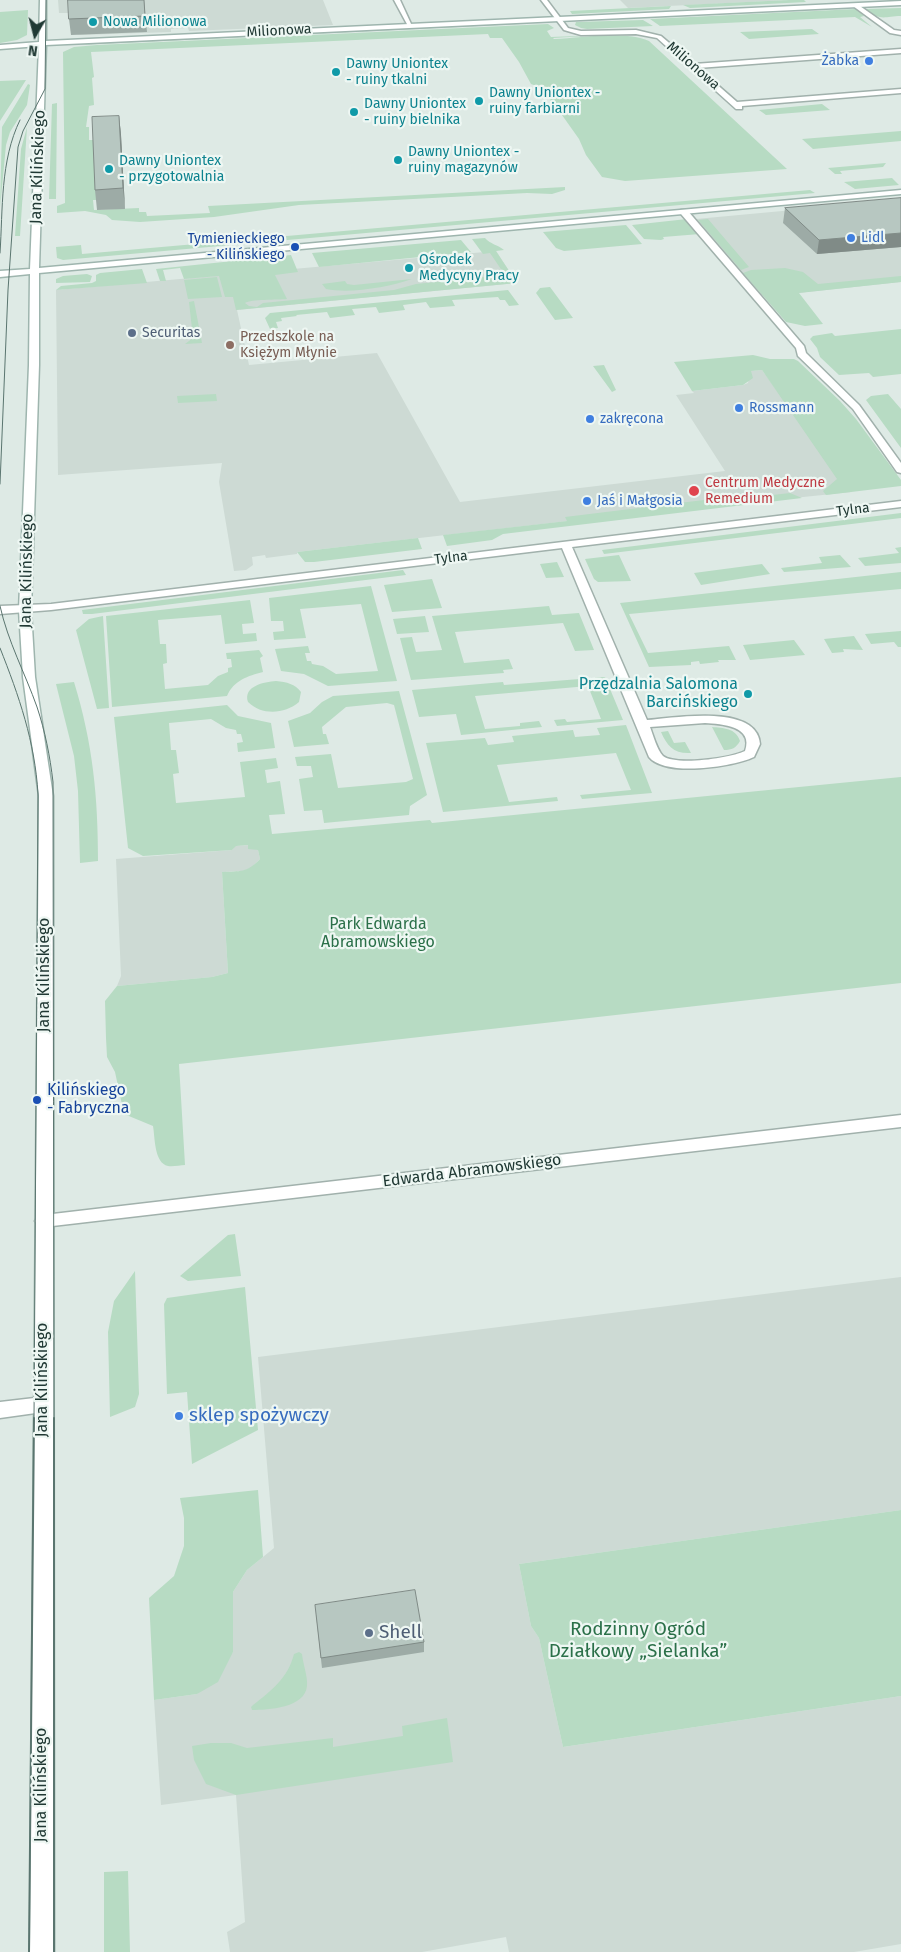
<!DOCTYPE html>
<meta charset="utf-8">
<style>
body{margin:0}
#map{position:relative;width:901px;height:1952px;overflow:hidden;background:#deeae5;font-family:"Fira Sans",sans-serif}
canvas{display:block}
.north{position:absolute;left:10px;top:10px;width:50px;height:50px;-webkit-text-stroke:4px #eef7f3;paint-order:stroke;rotate:188deg;font-size:14px;font-weight:700;line-height:20px;text-align:center;color:#203934}
.north::after{content:'';display:block;margin:auto;width:18px;height:22px;background:#203934;clip-path:polygon(50% 0,100% 100%,50% 72%,0 100%)}
</style>
<div id="map">
<canvas width="901" height="1952"></canvas>
<div class="north">N</div>
</div>
<script>
const ctx = document.querySelector('canvas').getContext('2d');
ctx.lineJoin = 'round';
function fillPath(path, color) { ctx.fillStyle = color; ctx.fill(path, 'evenodd'); }
function strokePath(path, color, width, dash) { ctx.strokeStyle = color; ctx.lineWidth = width; ctx.lineCap = dash ? 'butt' : 'round'; ctx.setLineDash(dash || []); ctx.stroke(path); }
function drawText(font, color, halo, rows, align = 'center') {
  ctx.font = font + ' "Fira Sans",sans-serif'; ctx.lineWidth = 4.5; ctx.setLineDash([]); ctx.textBaseline = 'middle'; ctx.strokeStyle = halo; ctx.fillStyle = color; for (const [text, x, y, turn = 0] of rows) {
    ctx.save(); ctx.translate(x, y); ctx.rotate((+turn || 0) * Math.PI / 180); ctx.textAlign = isNaN(turn) ? turn : align; if (halo) ctx.strokeText(text, 0, 0); ctx.fillText(text, 0, 0); ctx.restore();
  }
}
fillPath(new Path2D(`
 M 58,0 L 323,0 L 333,25 L 189,31 L 188,28 L 171,29 L 171,32 L 81,35 L 71,33 L 70,13 L 59,13 Z
 M 620,0 L 789,0 L 628,8 Z
 M 901,200 L 901,282 L 798,293 L 762,295 L 696,219 Z
 M 496,251 L 517,283 L 237,310 L 249,365 L 377,353 L 460,502 L 725,471 L 676,395 L 694,393 L 692,391 L 743,385 L 748,383 L 750,371 L 762,370 L 852,492 L 568,521 L 297,552 L 297,554 L 266,558 L 265,555 L 252,557 L 253,565 L 246,570 L 234,571 L 219,482 L 222,463 L 58,475 L 56,290 Z
 M 249,845 L 258,850 L 260,859 L 251,868 L 243,871 L 222,872 L 228,973 L 212,977 L 117,986 L 121,976 L 116,859 L 232,850 L 235,846 Z
 M 901,1277 L 901,1510 L 519,1564 L 531,1626 L 539,1638 L 563,1747 L 901,1696 L 901,1944 L 854,1952 L 509,1952 L 506,1937 L 422,1952 L 230,1952 L 227,1932 L 245,1922 L 236,1795 L 161,1805 L 154,1700 L 197,1694 L 233,1652 L 233,1592 L 247,1570 L 274,1548 L 258,1357 Z`), '#cddad4');
fillPath(new Path2D(`
 M 789,0 L 804,0 L 806,2 L 690,8 L 683,5 Z
 M 671,6 L 669,9 L 572,14 L 570,11 Z
 M 901,8 L 901,16 C 884,16 882,22 865,9 Z
 M 856,9 L 864,16 L 860,17 L 872,27 L 855,17 L 660,26 L 650,19 Z
 M 28,10 L 27,35 L 17,40 L 0,43 L 0,12 Z
 M 643,20 L 653,26 L 587,29 L 581,28 L 575,25 L 576,22 Z
 M 530,22 L 521,24 L 79,45 L 103,42 L 537,22 L 551,22 Z
 M 548,24 L 554,28 L 547,31 L 551,37 L 603,35 L 553,38 L 554,39 C 581,38 624,30 649,41 L 787,169 L 625,181 L 602,177 L 586,155 L 579,139 L 557,108 L 539,87 L 531,84 L 519,62 L 502,38 L 490,38 L 488,34 L 91,52 L 94,77 L 92,78 L 94,105 L 89,106 L 86,127 L 89,127 L 89,140 L 94,140 L 97,200 L 93,200 L 94,210 L 139,208 L 139,212 L 146,212 L 147,216 L 210,213 L 208,206 L 565,187 L 565,190 L 552,194 L 527,193 L 299,205 L 214,217 L 140,222 L 112,220 L 106,215 L 85,211 L 57,213 L 57,206 L 65,203 L 63,52 L 74,47 L 97,45 Z
 M 812,29 L 819,34 L 749,39 L 740,32 Z
 M 26,80 L 0,121 L 0,81 Z
 M 28,84 L 30,85 L 27,105 L 10,132 L 6,145 L 0,208 L 2,127 Z
 M 57,103 L 56,199 L 49,199 L 52,104 Z
 M 822,104 L 830,110 L 766,115 L 759,110 Z
 M 27,127 L 20,236 L 15,236 L 21,149 Z
 M 901,131 L 901,141 L 813,149 L 802,139 Z
 M 886,163 L 883,167 L 840,171 L 842,174 L 835,174 L 828,168 Z
 M 892,178 L 899,185 L 855,189 L 844,182 Z
 M 810,190 L 815,193 L 63,260 L 57,258 L 56,247 L 81,245 L 82,254 Z
 M 687,219 L 700,234 L 663,237 L 664,239 L 661,240 L 644,239 L 632,225 Z
 M 708,219 L 749,267 L 741,270 L 698,220 Z
 M 626,225 L 642,244 L 564,251 L 556,248 L 543,232 Z
 M 485,238 C 490,244 498,245 504,250 L 496,251 L 517,283 L 236,310 L 233,297 L 225,297 L 219,276 L 184,279 L 180,268 L 163,270 L 166,281 L 160,281 L 156,269 L 291,255 L 298,272 L 275,275 L 287,299 C 277,300 251,299 245,303 L 249,306 L 257,307 L 263,303 L 394,290 L 416,284 L 505,275 L 490,253 L 483,254 L 472,239 Z
 M 461,240 L 471,252 L 319,267 L 312,253 Z
 M 785,268 L 803,272 L 818,284 L 901,276 L 901,282 L 799,293 L 823,324 L 805,326 L 786,322 L 743,273 L 751,270 Z
 M 142,269 L 147,283 L 56,290 L 61,286 L 92,283 L 96,281 L 96,275 L 100,273 Z
 M 87,274 L 92,276 L 90,282 L 56,283 L 56,279 L 63,276 Z
 M 217,277 L 222,297 L 188,299 L 184,280 Z
 M 412,279 C 389,287 350,294 326,289 L 322,284 L 345,281 L 347,284 L 354,285 Z
 M 550,287 L 573,318 L 555,320 L 536,293 L 540,288 Z
 M 508,290 L 519,305 L 509,306 L 505,300 L 500,300 L 498,297 L 452,300 L 455,306 L 430,308 L 426,302 L 403,305 L 405,310 L 379,313 L 376,307 L 352,309 L 355,315 L 330,318 L 327,312 L 296,315 L 297,316 L 281,318 L 282,321 L 276,322 L 278,328 L 270,329 L 265,318 L 270,313 Z
 M 194,301 L 202,343 L 185,344 L 193,338 L 189,302 Z
 M 901,329 L 901,374 L 873,377 L 869,373 L 839,375 L 820,357 L 817,348 L 810,339 L 813,336 L 832,333 L 835,336 Z
 M 753,355 L 770,359 L 794,359 L 798,361 L 840,401 L 856,419 L 901,480 L 901,486 L 826,495 L 823,491 L 837,479 L 762,370 L 751,371 L 753,378 L 743,385 L 692,391 L 674,362 Z
 M 604,365 L 616,390 L 612,392 L 593,366 Z
 M 216,394 L 217,401 L 178,403 L 177,396 Z
 M 888,394 L 901,409 L 901,448 L 866,400 L 871,396 Z
 M 761,493 L 764,496 L 790,493 L 802,498 L 503,534 L 492,540 L 447,546 L 443,535 L 567,521 L 565,517 Z
 M 901,513 L 901,518 L 604,554 L 602,550 Z
 M 418,538 L 422,549 L 314,562 L 305,562 L 297,552 Z
 M 901,547 L 901,563 L 865,566 L 858,558 L 899,553 L 895,548 Z
 M 619,555 L 631,581 L 598,582 L 594,579 L 585,559 Z
 M 840,555 L 851,567 L 784,572 L 781,568 L 822,563 L 819,557 Z
 M 557,562 L 564,577 L 546,578 L 540,564 Z
 M 762,564 L 770,574 L 701,585 L 694,573 Z
 M 403,570 L 406,575 L 92,614 L 83,614 L 82,610 Z
 M 901,572 L 901,589 L 629,614 L 648,653 L 729,646 L 736,660 L 718,660 L 719,662 L 700,664 L 699,661 L 691,662 L 691,665 L 649,667 L 620,603 Z
 M 432,579 L 442,608 L 392,612 L 384,585 Z
 M 371,586 L 397,681 L 328,686 L 304,674 L 281,671 L 275,649 L 308,646 L 310,653 L 305,653 L 307,661 L 311,661 L 312,664 L 323,666 L 336,674 L 378,671 L 361,604 L 300,609 L 306,638 L 274,640 L 273,632 L 284,631 L 283,621 L 271,621 L 269,598 Z
 M 250,600 L 254,623 L 242,624 L 243,634 L 256,633 L 257,641 L 225,644 L 221,615 L 158,620 L 160,644 L 166,644 L 167,663 L 163,664 L 165,689 L 208,685 L 218,676 L 228,672 L 228,668 L 232,667 L 231,659 L 227,659 L 226,653 L 259,650 L 263,656 L 260,658 L 263,672 C 248,676 234,680 227,696 L 112,707 L 106,616 Z
 M 549,606 L 552,615 L 579,613 L 594,650 L 575,651 L 563,623 L 455,632 L 464,663 L 509,659 L 513,669 L 503,670 L 504,673 L 411,680 L 400,638 L 412,637 L 416,652 L 442,650 L 432,616 Z
 M 103,616 L 109,708 L 97,709 L 76,630 L 89,619 Z
 M 425,616 L 429,632 L 397,634 L 393,619 Z
 M 901,631 L 901,647 L 898,647 L 894,642 L 871,644 L 865,634 Z
 M 854,636 L 863,650 L 843,649 L 844,652 L 832,653 L 824,639 Z
 M 794,640 L 805,655 L 750,660 L 743,645 Z
 M 605,677 L 623,720 L 557,726 L 554,720 L 565,719 L 567,722 L 601,719 L 588,686 L 475,696 L 485,729 L 520,726 L 520,723 L 539,721 L 542,727 L 461,735 L 456,714 L 419,717 L 412,690 L 503,682 L 504,685 Z
 M 276,681 C 287,682 295,684 301,692 L 299,702 C 285,714 262,716 248,702 C 243,686 264,682 276,681 Z
 M 74,682 C 93,744 98,797 98,861 L 80,863 L 78,791 L 74,756 L 56,684 Z
 M 399,691 L 427,795 L 410,806 L 409,815 L 324,823 L 322,810 L 304,811 L 299,779 L 313,777 L 311,766 L 297,766 L 295,757 L 331,754 L 338,788 L 406,782 L 413,779 L 394,705 L 387,703 L 346,707 L 322,727 L 323,734 L 326,734 L 329,744 L 294,747 L 288,721 L 310,713 L 322,702 L 333,696 Z
 M 227,705 L 238,716 L 271,723 L 275,748 L 238,752 L 237,743 L 243,742 L 241,734 L 237,734 L 236,730 L 226,728 L 211,719 L 169,723 L 171,750 L 176,750 L 179,773 L 173,774 L 176,803 L 245,797 L 240,762 L 276,758 L 278,768 L 265,770 L 267,783 L 280,781 L 285,814 L 269,815 L 272,834 L 430,820 L 432,823 L 901,777 L 901,983 L 179,1064 L 185,1165 C 180,1165 173,1167 168,1166 C 154,1163 155,1137 153,1126 L 124,1114 L 115,1072 L 107,1057 L 106,1038 L 105,1001 L 117,986 L 212,977 L 228,973 L 222,872 C 240,871 247,873 260,859 L 258,850 L 248,849 L 248,845 L 236,846 L 232,850 L 143,856 L 128,848 L 114,717 Z
 M 626,725 L 652,793 L 582,799 L 580,795 L 631,790 L 616,753 L 497,765 L 509,802 L 557,797 L 558,801 L 443,812 L 426,743 L 485,738 L 488,745 L 514,742 L 512,736 L 573,730 L 575,737 L 600,735 L 597,728 Z
 M 712,727 C 723,728 736,728 740,741 C 736,748 732,750 724,750 Z
 M 668,731 L 674,743 L 685,742 L 691,753 C 674,754 667,746 661,732 Z
 M 235,1234 L 241,1276 L 188,1281 L 180,1276 L 228,1235 Z
 M 135,1271 L 139,1394 L 135,1407 L 110,1417 L 108,1332 L 114,1301 Z
 M 245,1287 L 258,1430 L 192,1464 L 187,1392 L 167,1394 L 164,1304 L 167,1298 Z
 M 258,1490 L 263,1557 L 247,1570 L 233,1592 L 233,1652 L 218,1682 L 197,1694 L 154,1700 L 149,1598 L 174,1576 L 184,1546 L 184,1518 L 180,1498 Z
 M 901,1510 L 901,1696 L 563,1747 L 539,1638 L 531,1626 L 519,1564 Z
 M 299,1652 L 302,1654 C 303,1664 308,1677 307,1686 C 305,1708 268,1710 252,1710 L 251,1707 L 253,1705 C 271,1691 288,1678 294,1654 Z
 M 447,1718 L 453,1762 L 236,1795 L 206,1784 L 194,1760 L 192,1746 L 211,1743 L 231,1743 L 247,1748 L 333,1738 L 333,1747 L 403,1736 L 402,1726 Z
 M 128,1871 L 130,1952 L 104,1952 L 104,1872 Z`), '#b7dbc3');
const street = new Path2D(`
 M 394,0 L 400,0 L 412,26 L 408,26 Z
 M 541,0 L 547,0 L 568,28 L 581,31 L 636,30 L 661,36 L 694,64 L 901,49 L 901,53 L 698,68 L 737,102 L 901,89 L 901,93 L 742,106 L 742,109 L 736,109 L 657,38 L 636,34 L 581,35 L 564,30 Z
 M 853,4 L 857,4 L 894,30 L 901,31 L 901,35 L 890,33 L 853,6 Z
 M 681,210 L 687,210 L 804,346 L 806,353 L 859,405 L 901,463 L 901,473 L 897,472 L 853,409 L 798,356 L 796,348 L 681,214 Z
 M 901,501 L 901,507 L 572,547 L 647,720 C 673,718 757,703 760,744 L 754,757 C 733,767 665,777 649,757 L 562,548 L 51,610 L 0,614 L 0,606 L 51,604 ZM 705,723 C 722,724 754,726 745,751 C 731,758 676,766 663,756 C 657,750 653,735 650,727 Z
 M 901,1115 L 901,1127 L 44,1227 L 38,1226 L 35,1221 L 38,1216 L 44,1215 Z
 M 43,1397 L 50,1399 L 52,1405 L 50,1411 L 0,1418 L 0,1402 Z`);
const secondary = new Path2D(`
 M 40,0 L 46,0 L 46,41 L 901,1 L 901,5 L 46,45 L 39,268 L 901,190 L 901,194 L 39,273 L 39,365 L 31,610 L 35,677 L 53,796 L 54,1952 L 30,1952 L 39,796 L 23,677 L 19,610 L 29,365 L 30,274 L 0,277 L 0,271 L 30,269 L 39,46 L 0,49 L 0,45 L 39,42 Z`);
strokePath(street, '#a1b1ac', 3);
strokePath(secondary, '#9eb5ae', 3);
fillPath(street, '#fff');
fillPath(secondary, '#fff');
strokePath(new Path2D(`
 M 0,253 C 3,209 0,161 20,120
 M 0,484 L 8,290 L 18,147 L 23,131 L 45,89 L 46,0
 M 0,606 C 8,642 25,673 37,707 C 45,731 50,756 53,782 L 54,1420
 M 0,648 C 19,696 35,742 38,794 L 34,1420`), '#5a756f', 1);
strokePath(new Path2D(`
 M 54,1418 L 54,1952
 M 29,1952 L 34,1418`), '#5a756f', 2);
fillPath(new Path2D(`
 M 144,0 L 147,32 L 71,35 L 69,19 Z
 M 119,116 L 121,135 L 125,209 L 97,210 L 95,190 Z
 M 901,198 L 901,247 L 817,254 L 783,223 L 785,208 Z
 M 316,1615 L 424,1642 L 424,1652 L 322,1668 Z`), '#9daba6');
fillPath(new Path2D(`
 M 119,116 L 121,135 L 125,209 L 123,188 Z
 M 901,233 L 901,247 L 817,254 L 819,240 Z`), '#808b87');
const building = new Path2D(`
 M 68,0 L 144,0 L 145,16 L 69,19 Z
 M 119,116 L 123,188 L 95,190 L 92,117 Z
 M 901,198 L 901,233 L 819,240 L 785,208 Z
 M 415,1590 L 424,1642 L 321,1658 L 315,1605 Z`);
fillPath(building, '#b7c7c1');
strokePath(building, '#808b87', 1);
for (const [x, y, r, color] of [
 [93,22,5,"#0f9aa8"],
 [869,61,5,"#3f7fe0"],
 [336,72,5,"#0f9aa8"],
 [479,101,5,"#0f9aa8"],
 [354,112,5,"#0f9aa8"],
 [398,160,5,"#0f9aa8"],
 [109,169,5,"#0f9aa8"],
 [851,238,5,"#3f7fe0"],
 [295,247,5,"#1a4fb4"],
 [409,268,5,"#0f9aa8"],
 [132,333,5,"#5c6f8a"],
 [230,345,5,"#8d6e63"],
 [739,408,5,"#3f7fe0"],
 [590,419,5,"#3f7fe0"],
 [694,491,6,"#e0444e"],
 [587,501,5,"#3f7fe0"],
 [748,694,5,"#0f9aa8"],
 [37,1100,5,"#1a4fb4"],
 [179,1416,5,"#3f7fe0"],
 [369,1633,5,"#5c6f8a"]
]) { const dot = new Path2D(); dot.arc(x, y, r, 0, 2 * Math.PI); ctx.fillStyle = color; ctx.fill(dot); strokePath(dot, '#eef7f3', 2); }
drawText('14px', '#0d838f', '#eef7f3', [
 ["Nowa Milionowa",103,22],
 ["Dawny Uniontex",346,64],
 ["- ruiny tkalni",346,80],
 ["Dawny Uniontex -",489,93],
 ["ruiny farbiarni",489,109],
 ["Dawny Uniontex",364,104],
 ["- ruiny bielnika",364,120],
 ["Dawny Uniontex -",408,152],
 ["ruiny magazynów",408,168],
 ["Dawny Uniontex",119,161],
 ["- przygotowalnia",119,177],
 ["Ośrodek",419,260],
 ["Medycyny Pracy",419,276]
], 'left');
drawText('14px', '#203934', '#eef7f3', [
 ["Milionowa",279,31,-3],
 ["Milionowa",693,66,41],
 ["Tylna",853,510,-7],
 ["Tylna",451,558,-7]
]);
drawText('14px', '#366cbe', '#eef7f3', [
 ["Żabka",859,61,"right"],
 ["Lidl",861,238],
 ["Rossmann",749,408],
 ["zakręcona",600,419],
 ["Jaś i Małgosia",597,501]
], 'left');
drawText('14px', '#164399', '#eef7f3', [
 ["Tymienieckiego",285,239],
 ["- Kilińskiego",285,255]
], 'right');
drawText('14px', '#4e5e75', '#eef7f3', [
 ["Securitas",142,333]
], 'left');
drawText('14px', '#785e54', '#eef7f3', [
 ["Przedszkole na",240,337],
 ["Księżym Młynie",240,353]
], 'left');
drawText('14px', '#be3a42', '#eef7f3', [
 ["Centrum Medyczne",705,483],
 ["Remedium",705,499]
], 'left');
drawText('16px', '#203934', '#eef7f3', [
 ["Jana Kilińskiego",38,167,-88],
 ["Jana Kilińskiego",27,571,-89],
 ["Jana Kilińskiego",45,975,-90],
 ["Edwarda Abramowskiego",472,1171,-7],
 ["Jana Kilińskiego",43,1380,-90],
 ["Jana Kilińskiego",42,1785,-90]
]);
drawText('16px', '#0d838f', '#eef7f3', [
 ["Przędzalnia Salomona",738,685],
 ["Barcińskiego",738,703]
], 'right');
drawText('16px', '#2b7049', '#eef7f3', [
 ["Park Edwarda",378,925],
 ["Abramowskiego",378,943]
]);
drawText('16px', '#164399', '#eef7f3', [
 ["Kilińskiego",47,1091],
 ["- Fabryczna",47,1109]
], 'left');
drawText('19px', '#366cbe', '#eef7f3', [
 ["sklep spożywczy",189,1416]
], 'left');
drawText('19px', '#2b7049', '#eef7f3', [
 ["Rodzinny Ogród",638,1630],
 ["Działkowy „Sielanka”",638,1652]
]);
drawText('19px', '#4e5e75', '#eef7f3', [
 ["Shell",379,1633]
], 'left');
</script>
